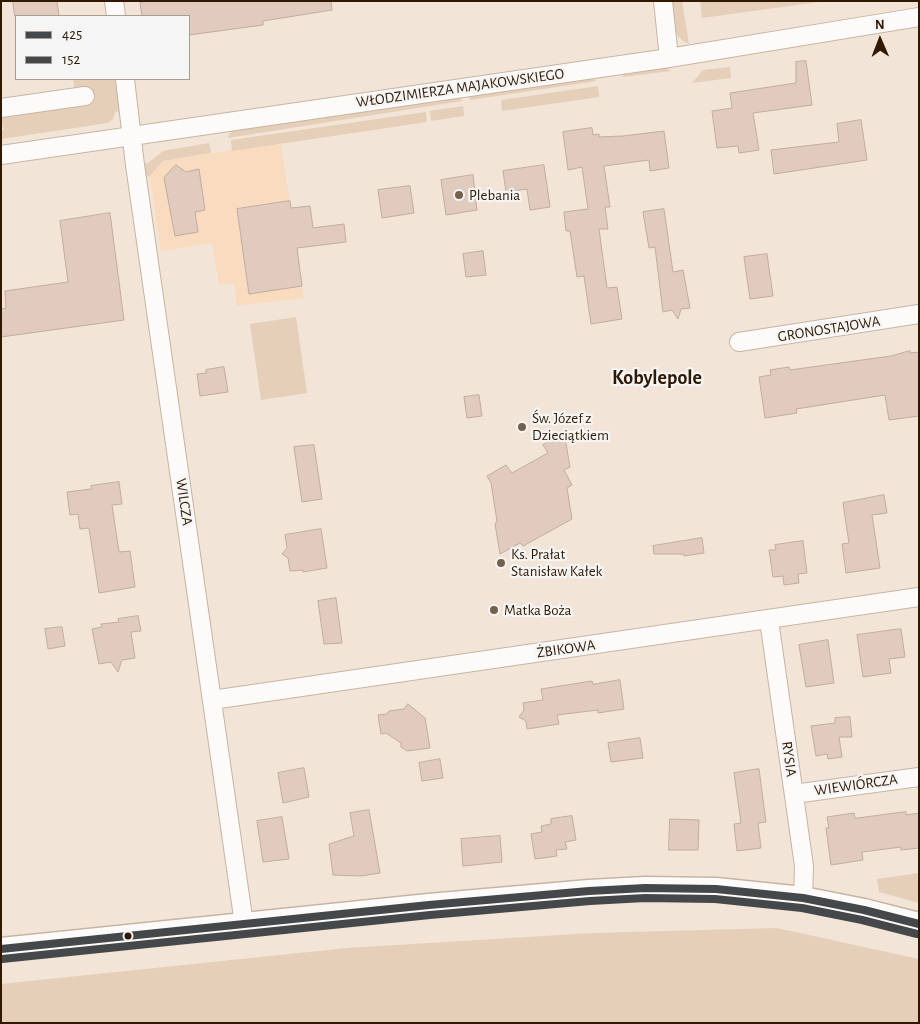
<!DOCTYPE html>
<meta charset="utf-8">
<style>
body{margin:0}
#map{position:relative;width:920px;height:1024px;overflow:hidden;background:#f2e4d6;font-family:"Alegreya Sans",sans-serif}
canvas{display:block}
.frame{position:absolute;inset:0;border:2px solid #301900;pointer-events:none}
.legend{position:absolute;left:15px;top:15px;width:175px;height:65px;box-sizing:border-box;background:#f5f5f5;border:1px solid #a69d93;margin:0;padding:6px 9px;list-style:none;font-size:15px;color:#301900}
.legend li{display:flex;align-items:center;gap:10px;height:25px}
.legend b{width:25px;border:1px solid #a69d93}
.north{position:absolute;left:855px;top:15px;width:50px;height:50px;-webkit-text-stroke:4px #f5f5f5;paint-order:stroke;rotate:359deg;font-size:14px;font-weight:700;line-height:20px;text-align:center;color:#301900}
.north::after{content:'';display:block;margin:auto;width:18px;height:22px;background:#301900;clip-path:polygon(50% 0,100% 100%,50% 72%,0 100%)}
</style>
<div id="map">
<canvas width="920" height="1024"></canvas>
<div class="frame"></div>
<ul class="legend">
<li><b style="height:6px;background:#45484a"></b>425</li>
<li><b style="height:6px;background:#45484a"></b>152</li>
</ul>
<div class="north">N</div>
</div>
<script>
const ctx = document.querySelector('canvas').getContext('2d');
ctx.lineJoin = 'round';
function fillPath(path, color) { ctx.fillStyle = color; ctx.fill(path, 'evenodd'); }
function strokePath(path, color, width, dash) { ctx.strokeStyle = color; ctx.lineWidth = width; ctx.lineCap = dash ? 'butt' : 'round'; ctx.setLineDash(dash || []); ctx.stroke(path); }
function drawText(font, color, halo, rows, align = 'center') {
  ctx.font = font + ' "Alegreya Sans",sans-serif'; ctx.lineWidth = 4.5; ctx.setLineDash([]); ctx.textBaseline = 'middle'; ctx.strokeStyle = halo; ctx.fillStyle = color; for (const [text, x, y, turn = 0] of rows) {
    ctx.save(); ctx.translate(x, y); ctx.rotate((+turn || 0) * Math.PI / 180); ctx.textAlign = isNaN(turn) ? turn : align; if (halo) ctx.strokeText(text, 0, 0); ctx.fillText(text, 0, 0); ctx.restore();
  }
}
fillPath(new Path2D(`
 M 281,143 L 304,298 L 237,306 L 234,283 L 219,285 L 212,243 L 161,251 L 150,176 L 163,161 Z`), '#f9dcbf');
fillPath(new Path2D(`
 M 670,1 L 682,1 L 689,44 C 670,36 673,19 670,1 Z
 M 700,1 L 826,1 L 702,18 Z
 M 664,66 L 671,71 L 623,77 L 624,72 Z
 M 730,67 L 731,78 L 692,83 L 703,70 Z
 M 590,77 L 597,81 L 470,100 L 469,95 Z
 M 73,79 L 117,79 L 121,111 L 115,112 L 113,119 L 108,123 L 1,139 L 1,131 L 4,130 L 1,121 L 1,99 L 74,88 Z
 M 598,86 L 599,97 L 502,111 L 501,100 Z
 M 461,96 L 462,101 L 228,138 L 229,134 L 235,130 Z
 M 463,106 L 464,116 L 431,121 L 430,111 Z
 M 426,112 L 427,122 L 232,151 L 231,140 Z
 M 209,143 L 211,153 L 163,161 L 150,176 L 144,178 L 143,164 L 148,163 L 163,151 Z
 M 296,317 L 307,393 L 261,400 L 250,324 Z
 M 919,873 L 919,903 L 879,892 L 877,879 Z
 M 777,928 L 919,959 L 919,1023 L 1,1023 L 1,984 L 347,948 L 592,933 Z`), '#e6cfb9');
const building = new Path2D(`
 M 13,1 L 57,1 L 59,16 L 15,16 Z
 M 149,1 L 331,1 L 332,10 L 263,21 L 263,25 L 189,35 L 189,16 L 142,16 L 140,3 Z
 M 806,61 L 812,105 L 753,113 L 759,150 L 739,153 L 738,146 L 717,148 L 712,111 L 732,108 L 730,93 L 796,83 L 796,62 Z
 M 861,120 L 867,160 L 774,174 L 771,150 L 839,142 L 837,124 Z
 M 592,128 L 593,135 L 599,134 L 599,137 L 623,136 L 664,131 L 669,168 L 650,171 L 649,160 L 604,166 L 610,207 L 605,207 L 608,229 L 599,229 L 607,288 L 617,287 L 622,319 L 591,324 L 584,276 L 577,277 L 570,231 L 566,231 L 564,212 L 588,209 L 582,167 L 568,170 L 563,132 Z
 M 176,165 L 186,172 L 199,169 L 205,210 L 195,212 L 198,232 L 175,236 L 164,178 Z
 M 544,165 L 550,207 L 530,210 L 527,189 L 506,192 L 503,171 Z
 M 473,175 L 477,210 L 446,215 L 441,180 Z
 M 410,186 L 414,213 L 382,218 L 378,190 Z
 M 290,201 L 291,208 L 310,206 L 313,228 L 344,224 L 346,242 L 297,248 L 302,286 L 249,294 L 237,209 Z
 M 664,209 L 673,272 L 683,270 L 690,308 L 681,309 L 678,319 L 672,310 L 663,312 L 655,247 L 649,248 L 643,212 Z
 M 110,213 L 124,320 L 1,337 L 1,309 L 6,308 L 5,291 L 68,282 L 60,221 Z
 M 483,251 L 486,275 L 466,277 L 463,254 Z
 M 767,254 L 773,296 L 750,299 L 744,257 Z
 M 910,351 L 910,353 L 919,352 L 919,416 L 889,420 L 885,395 L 796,409 L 797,413 L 765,418 L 759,377 L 771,375 L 770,370 L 789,367 L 790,370 L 891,356 Z
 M 224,367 L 228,392 L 200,396 L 197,374 L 206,373 L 206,370 Z
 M 479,395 L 482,416 L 467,418 L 464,397 Z
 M 562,435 L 566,444 L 570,467 L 564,470 L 572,485 L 567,488 L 572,519 L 523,546 L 520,543 L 500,554 L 495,524 L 497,521 L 491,483 L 487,476 L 506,465 L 512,473 L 548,453 L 543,445 Z
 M 314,445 L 322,499 L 302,502 L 294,447 Z
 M 119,482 L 122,504 L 112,505 L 119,552 L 130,551 L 135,587 L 99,593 L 89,528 L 80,529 L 78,514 L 70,515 L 67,492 L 92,489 L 91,486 Z
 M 884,495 L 887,513 L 872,515 L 880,568 L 846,573 L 842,544 L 849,543 L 843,503 Z
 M 321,529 L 327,568 L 303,572 L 303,570 L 290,571 L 288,558 L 282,554 L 287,548 L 285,535 Z
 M 702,538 L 704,553 L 684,556 L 684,554 L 654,554 L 653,546 Z
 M 803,541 L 807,573 L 798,574 L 799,583 L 784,585 L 783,576 L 773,577 L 769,550 L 776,550 L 775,545 Z
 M 336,598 L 342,643 L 324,644 L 318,601 Z
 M 138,616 L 141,631 L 131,632 L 135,658 L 122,660 L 118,672 L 111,662 L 99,664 L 92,629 L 102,627 L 101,624 L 119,622 L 118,619 Z
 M 62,627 L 65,646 L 48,649 L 45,629 Z
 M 901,629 L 905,657 L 889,659 L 891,673 L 863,677 L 857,635 Z
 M 828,640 L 834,683 L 806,687 L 799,645 Z
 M 620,680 L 624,709 L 598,713 L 598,710 L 557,715 L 559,724 L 527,729 L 526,721 L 519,717 L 524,710 L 523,703 L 543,700 L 541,689 L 592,681 L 593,684 Z
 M 408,704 L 425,718 L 430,748 L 407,751 L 401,747 L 401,743 L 386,733 L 381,734 L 378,715 L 387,714 L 389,711 L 404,709 Z
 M 850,717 L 852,737 L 839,737 L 842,757 L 828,759 L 827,754 L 816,756 L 811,726 L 835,723 L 835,718 Z
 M 640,738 L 643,758 L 611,762 L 608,743 Z
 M 440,759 L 443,778 L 422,781 L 419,763 Z
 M 304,768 L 309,797 L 283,803 L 278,773 Z
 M 759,769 L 766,822 L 758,823 L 761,848 L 737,851 L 734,824 L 741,823 L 734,773 Z
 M 369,810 L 380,873 L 361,876 L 333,875 L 329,844 L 354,836 L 350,813 Z
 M 906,812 L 906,815 L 919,813 L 919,848 L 901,850 L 901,847 L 862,852 L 863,860 L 831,865 L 826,828 L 829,828 L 827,817 L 854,813 L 855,818 Z
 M 572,816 L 576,840 L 565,842 L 567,849 L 556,850 L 557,856 L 535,859 L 531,834 L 542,832 L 541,826 L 551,824 L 551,819 Z
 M 282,817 L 289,859 L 263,862 L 257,821 Z
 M 670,819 L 699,820 L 698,850 L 669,850 Z
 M 500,836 L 502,862 L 463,866 L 461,839 Z`);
fillPath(building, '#e1cbbe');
strokePath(building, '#c1ac9f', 1);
const minor = new Path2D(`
 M 114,1 L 116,16
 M 663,1 L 669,58
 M 125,79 L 135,165 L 244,924
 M 1,108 L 85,96
 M 1,155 L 669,58 L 919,17
 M 739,342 L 919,314
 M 769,620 L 804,866 L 803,898
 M 212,700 L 919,597
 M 794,794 L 919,777`);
const tertiary = new Path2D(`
 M 1,949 L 429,905 L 589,891 L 645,888 L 716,889 L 803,898 L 864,910 L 919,924`);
strokePath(minor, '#c7b5a3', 20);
strokePath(tertiary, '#c7b5a3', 25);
strokePath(minor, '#fdfbf9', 18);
strokePath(tertiary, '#fdfbf9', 22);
strokePath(new Path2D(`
 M 1,949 L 429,905 L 589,891 L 645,888 L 716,889 L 803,898 L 864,910 L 919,924`), '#45484a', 8);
strokePath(new Path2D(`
 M 2,959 L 430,915 L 590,901 L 645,898 L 715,899 L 802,908 L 862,920 L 917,934`), '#45484a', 8);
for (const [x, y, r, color] of [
 [459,195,5,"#74604b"],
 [522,427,5,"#74604b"],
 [501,563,5,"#74604b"],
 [494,610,5,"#74604b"],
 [128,936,4.5,"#301900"]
]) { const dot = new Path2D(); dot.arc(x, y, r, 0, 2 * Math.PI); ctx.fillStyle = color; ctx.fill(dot); strokePath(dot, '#f5f5f5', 2); }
drawText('15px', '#301900', '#f5f5f5', [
 ["WŁODZIMIERZA MAJAKOWSKIEGO",460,88,-8],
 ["GRONOSTAJOWA",829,329,-9],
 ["WILCZA",184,502,82],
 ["ŻBIKOWA",566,649,-8],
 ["RYSIA",789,759,82],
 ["WIEWIÓRCZA",856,785,-8]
]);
drawText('15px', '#301900', '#f5f5f5', [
 ["Plebania",469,195],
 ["Św. Józef z",532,418],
 ["Dzieciątkiem",532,435],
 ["Ks. Prałat",511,554],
 ["Stanisław Kałek",511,571],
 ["Matka Boża",504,610]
], 'left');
drawText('bold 20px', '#301900', '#f5f5f5', [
 ["Kobylepole",657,378]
]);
</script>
